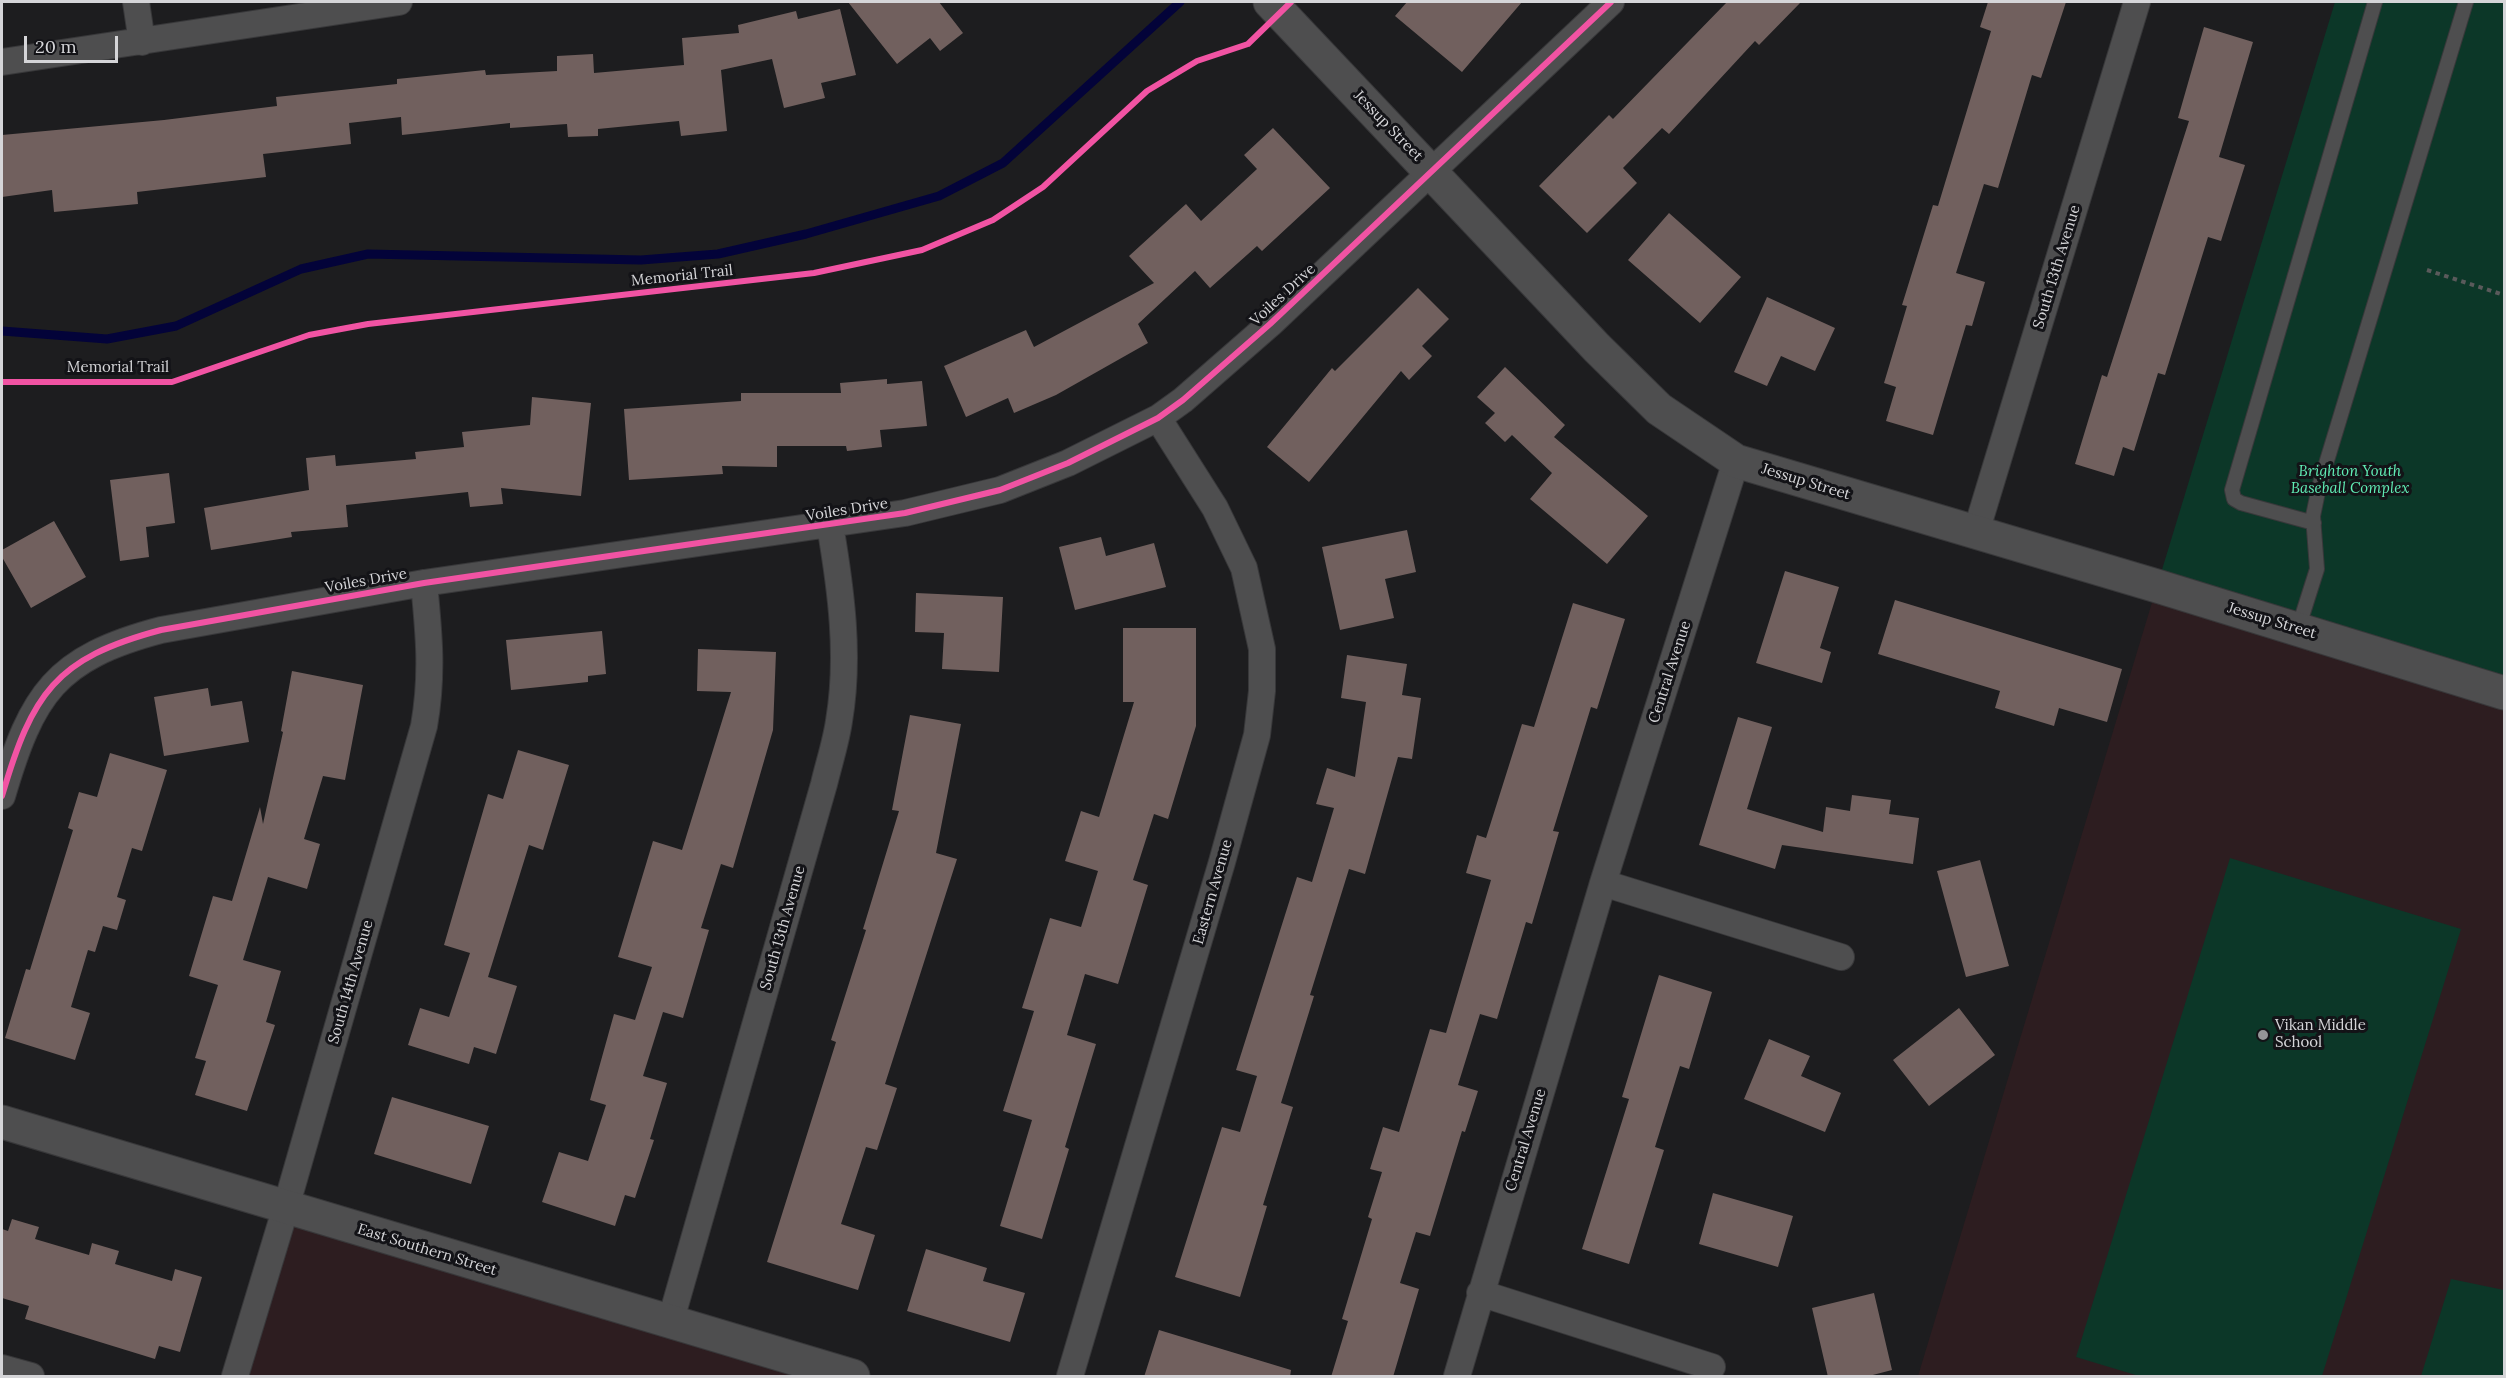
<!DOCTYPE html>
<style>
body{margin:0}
#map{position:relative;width:2506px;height:1378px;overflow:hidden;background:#1d1d1f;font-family:Lora,serif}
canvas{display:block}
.frame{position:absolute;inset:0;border:3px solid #d5d5d8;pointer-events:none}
.scale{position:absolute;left:24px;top:36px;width:94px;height:27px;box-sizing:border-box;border:3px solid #d5d5d8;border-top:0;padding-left:8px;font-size:18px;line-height:21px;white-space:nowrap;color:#d5d5d8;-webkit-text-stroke:4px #131317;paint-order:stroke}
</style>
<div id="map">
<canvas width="2506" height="1378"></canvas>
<div class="frame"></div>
<div class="scale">20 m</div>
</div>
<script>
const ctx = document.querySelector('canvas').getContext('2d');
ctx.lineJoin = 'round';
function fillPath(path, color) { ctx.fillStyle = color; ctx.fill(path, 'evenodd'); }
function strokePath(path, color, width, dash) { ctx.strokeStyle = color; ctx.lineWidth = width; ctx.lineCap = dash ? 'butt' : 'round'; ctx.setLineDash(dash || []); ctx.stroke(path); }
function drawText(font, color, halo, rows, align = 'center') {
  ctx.font = font + ' Lora,serif'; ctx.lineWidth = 6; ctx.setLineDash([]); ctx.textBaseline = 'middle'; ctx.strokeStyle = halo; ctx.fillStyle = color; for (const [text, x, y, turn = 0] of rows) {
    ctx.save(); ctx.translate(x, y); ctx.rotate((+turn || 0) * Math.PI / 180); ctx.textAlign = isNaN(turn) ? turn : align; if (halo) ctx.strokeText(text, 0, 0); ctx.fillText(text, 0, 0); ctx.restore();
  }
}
fillPath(new Path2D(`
 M 2157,586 L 2504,693 L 2504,1376 L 1918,1376 Z
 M 286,1207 L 850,1376 L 235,1376 Z`), '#2d1d20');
fillPath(new Path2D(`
 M 2335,2 L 2504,2 L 2504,693 L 2157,586 Z
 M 2230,858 L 2461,929 L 2322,1376 L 2139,1376 L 2076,1357 Z
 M 2451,1279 L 2504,1290 L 2504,1376 L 2421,1376 Z`), '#0c3728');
strokePath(new Path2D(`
 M 2,331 L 107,339 L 176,326 L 301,269 L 368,254 L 641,260 L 718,254 L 806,234 L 939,196 L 1003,163 L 1180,2`), '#030339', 9);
fillPath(new Path2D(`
 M 848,2 L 939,2 L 963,33 L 940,51 L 930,38 L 897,64 Z
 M 1407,2 L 1522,2 L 1462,72 L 1395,16 Z
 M 1727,2 L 1801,2 L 1759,45 L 1755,41 L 1669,134 L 1662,128 L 1623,168 L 1637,183 L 1587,233 L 1539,186 L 1609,115 L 1613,119 Z
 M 1988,2 L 2066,2 L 2041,78 L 2032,75 L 1998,188 L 1984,184 L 1956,273 L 1985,282 L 1972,326 L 1966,325 L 1933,435 L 1886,421 L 1896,387 L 1884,383 L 1907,306 L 1902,305 L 1933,205 L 1938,206 L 1991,31 L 1980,27 Z
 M 840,9 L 856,75 L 821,83 L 825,98 L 784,108 L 772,59 L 721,70 L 727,131 L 681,136 L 679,121 L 598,129 L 598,136 L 568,137 L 567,124 L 510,128 L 510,123 L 402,135 L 401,117 L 349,123 L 351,144 L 263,154 L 266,177 L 137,192 L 138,204 L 54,212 L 52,190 L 2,197 L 2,135 L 164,120 L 277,106 L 276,97 L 397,84 L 397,79 L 485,70 L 486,75 L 557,71 L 557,56 L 593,54 L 594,73 L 684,65 L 682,38 L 739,33 L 738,25 L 796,11 L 798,19 Z
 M 2204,27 L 2253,42 L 2219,157 L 2245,165 L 2221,241 L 2208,237 L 2165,375 L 2158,373 L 2134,451 L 2123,447 L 2114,476 L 2075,464 L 2102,375 L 2107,377 L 2189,121 L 2178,118 Z
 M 1273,128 L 1330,188 L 1262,251 L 1257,246 L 1210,288 L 1195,271 L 1138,324 L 1148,343 L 1056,395 L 1014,413 L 1008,398 L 966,417 L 944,366 L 1026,330 L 1034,347 L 1154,283 L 1129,256 L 1186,204 L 1201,221 L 1257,169 L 1244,155 Z
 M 1669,213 L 1741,277 L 1700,323 L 1628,260 Z
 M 1418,288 L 1449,319 L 1422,346 L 1432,356 L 1409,380 L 1401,371 L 1309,482 L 1267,447 L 1332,368 L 1335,371 Z
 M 1767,297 L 1835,328 L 1815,371 L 1781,356 L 1767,386 L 1734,372 Z
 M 1505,367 L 1565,425 L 1554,437 L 1648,516 L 1607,564 L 1530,499 L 1552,473 L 1512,435 L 1505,442 L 1485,423 L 1495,413 L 1477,397 Z
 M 887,379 L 887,384 L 922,381 L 927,426 L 880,430 L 882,447 L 847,451 L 846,446 L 777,446 L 777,467 L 722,466 L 723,474 L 629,480 L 624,409 L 741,401 L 741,393 L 841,393 L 840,383 Z
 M 532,397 L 591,403 L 581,496 L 501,488 L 503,504 L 470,507 L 468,492 L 346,505 L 348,527 L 291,532 L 292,537 L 211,550 L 204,508 L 309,490 L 306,458 L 335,455 L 336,466 L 416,459 L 415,452 L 464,447 L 462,432 L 530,425 Z
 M 169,473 L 175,523 L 146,527 L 149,557 L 120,561 L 110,480 Z
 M 54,521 L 86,577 L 31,608 L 2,557 L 2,550 Z
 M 1407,530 L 1416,572 L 1385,579 L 1394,618 L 1340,630 L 1322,547 Z
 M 1101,537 L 1106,556 L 1154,543 L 1166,587 L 1075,610 L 1059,547 Z
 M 1785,571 L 1839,587 L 1820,648 L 1831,652 L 1822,683 L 1756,663 Z
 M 916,593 L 1003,597 L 999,672 L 942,669 L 944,633 L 915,632 Z
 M 1895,600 L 2122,669 L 2107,722 L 2059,708 L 2054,726 L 1995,708 L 2000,691 L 1878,654 Z
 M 1573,603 L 1625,619 L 1597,709 L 1591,707 L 1553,831 L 1559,832 L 1532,924 L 1526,922 L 1497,1019 L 1480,1014 L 1458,1085 L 1478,1091 L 1465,1132 L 1462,1131 L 1430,1236 L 1416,1232 L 1400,1283 L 1419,1289 L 1393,1377 L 1331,1377 L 1348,1321 L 1342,1319 L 1372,1219 L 1368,1217 L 1382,1172 L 1370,1169 L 1383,1127 L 1399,1132 L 1430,1029 L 1446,1033 L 1491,880 L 1466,873 L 1477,835 L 1486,838 L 1522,724 L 1534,727 Z
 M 1123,628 L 1196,628 L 1196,726 L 1168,819 L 1154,814 L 1133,880 L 1148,885 L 1118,984 L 1085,974 L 1067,1035 L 1096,1044 L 1065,1147 L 1069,1149 L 1042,1239 L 1000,1226 L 1032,1120 L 1003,1111 L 1034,1011 L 1022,1008 L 1050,918 L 1081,927 L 1098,871 L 1065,861 L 1081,811 L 1099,817 L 1134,702 L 1123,702 Z
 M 602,631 L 606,674 L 588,676 L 588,682 L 511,690 L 506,640 Z
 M 698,649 L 776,652 L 773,730 L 733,868 L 721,864 L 701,928 L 709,930 L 683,1018 L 663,1012 L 643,1076 L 667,1083 L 650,1139 L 654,1140 L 635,1198 L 625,1195 L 615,1226 L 542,1202 L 559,1152 L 588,1161 L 606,1105 L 590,1100 L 614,1014 L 635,1020 L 652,967 L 618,957 L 653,841 L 682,850 L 731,692 L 697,691 Z
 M 1347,655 L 1407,664 L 1402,695 L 1421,698 L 1412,759 L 1398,757 L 1365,874 L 1349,869 L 1310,995 L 1314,996 L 1281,1103 L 1293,1107 L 1263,1205 L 1267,1206 L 1240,1297 L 1175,1277 L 1222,1127 L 1240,1132 L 1257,1076 L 1236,1070 L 1297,877 L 1312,882 L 1334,808 L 1316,804 L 1327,768 L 1355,777 L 1366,702 L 1341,698 Z
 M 292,671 L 363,685 L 345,780 L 323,776 L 304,839 L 320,844 L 307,889 L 268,877 L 243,960 L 281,971 L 266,1022 L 275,1025 L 247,1111 L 195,1095 L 206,1061 L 195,1058 L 218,985 L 189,976 L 213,896 L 232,901 L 260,807 L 263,824 L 283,732 L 281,731 Z
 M 208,688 L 211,706 L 242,701 L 249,742 L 164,756 L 154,697 Z
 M 910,715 L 961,724 L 936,853 L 957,859 L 885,1084 L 897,1088 L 877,1150 L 866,1147 L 841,1224 L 875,1235 L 858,1290 L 767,1262 L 836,1042 L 831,1040 L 866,930 L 863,929 L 899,811 L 892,810 Z
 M 1738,717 L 1772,727 L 1747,809 L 1823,832 L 1826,807 L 1850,811 L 1852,795 L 1891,800 L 1889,814 L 1919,818 L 1913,864 L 1782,845 L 1775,869 L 1699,845 Z
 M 518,750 L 569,765 L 543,850 L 529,845 L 488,977 L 517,986 L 496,1054 L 474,1047 L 469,1064 L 408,1045 L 420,1008 L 449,1017 L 470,953 L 444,945 L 488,794 L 503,799 Z
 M 110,753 L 167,770 L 142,851 L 132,848 L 117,897 L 126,900 L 117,930 L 103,926 L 95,952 L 88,950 L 71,1007 L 90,1013 L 75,1060 L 5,1038 L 26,969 L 30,970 L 73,830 L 68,828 L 79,792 L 97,797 Z
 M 1980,860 L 2009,966 L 1966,977 L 1937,871 Z
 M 1659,975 L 1712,992 L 1689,1069 L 1680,1066 L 1655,1147 L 1664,1150 L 1629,1264 L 1582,1249 L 1629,1099 L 1622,1097 Z
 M 1959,1008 L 1995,1055 L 1929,1106 L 1893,1060 Z
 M 1769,1039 L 1810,1056 L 1801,1076 L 1841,1093 L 1825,1132 L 1744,1099 Z
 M 392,1097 L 489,1126 L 471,1184 L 374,1154 Z
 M 1713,1193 L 1793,1216 L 1778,1267 L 1699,1244 Z
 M 12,1219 L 39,1227 L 35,1239 L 89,1255 L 92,1243 L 119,1251 L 115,1264 L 172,1281 L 175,1269 L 202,1277 L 180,1352 L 159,1346 L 155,1359 L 25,1319 L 29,1306 L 2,1298 L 2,1229 L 8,1231 Z
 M 926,1249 L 987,1268 L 983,1281 L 1025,1293 L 1010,1342 L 907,1311 Z
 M 1874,1293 L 1892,1370 L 1865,1377 L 1828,1377 L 1812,1308 Z
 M 1159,1330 L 1291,1370 L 1290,1377 L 1144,1377 Z`), '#71605e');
const service = new Path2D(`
 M 2314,523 L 2241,503 L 2234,499 L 2232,490 L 2375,2
 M 2298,629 L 2317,569 L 2313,516 L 2319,487 L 2466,2`);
const minor = new Path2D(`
 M 136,2 L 142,42
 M 2,62 L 399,2
 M 1976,532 L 2137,2
 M 2,796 C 32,694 55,658 161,630 L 424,583 L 905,513 L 1000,490 L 1068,463 L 1158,418 L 1183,400 L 1270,324 L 1611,2
 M 1603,883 L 1841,957
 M 1480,1293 L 1712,1367
 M 670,1323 L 824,784 C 829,763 836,742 839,721 C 850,656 841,590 830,525
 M 2,1368 L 31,1376
 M 235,1376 L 286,1207 L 424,726 C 433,675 429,634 424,583
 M 1070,1376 L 1222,862 L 1257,735 L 1262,691 L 1262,649 L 1244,568 L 1215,508 L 1158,418
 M 1457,1376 L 1603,883 L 1736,461`);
const tertiary = new Path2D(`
 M 1270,2 L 1597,348 L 1659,409 L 1736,461 L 2157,586 L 2504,693
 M 2,1122 L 853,1376`);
strokePath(service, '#38383a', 16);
strokePath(minor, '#38383a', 28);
strokePath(tertiary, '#38383a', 35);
strokePath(new Path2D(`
 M 2427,270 L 2504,295`), '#5a5a5b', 4, [4.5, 4.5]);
strokePath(service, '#4e4e4f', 14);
strokePath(minor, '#4e4e4f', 26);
strokePath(tertiary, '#4e4e4f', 33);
strokePath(new Path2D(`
 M 2,382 L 172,382 L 309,335 L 368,324 L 814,273 L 922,250 L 993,220 L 1043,187 L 1147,91 L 1197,61 L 1248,44 L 1291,2
 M 2,796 C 32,694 55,658 161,630 L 424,583 L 905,513 L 1000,490 L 1068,463 L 1158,418 L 1183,400 L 1270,324 L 1611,2`), '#f153a3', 6);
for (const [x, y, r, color] of [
 [2263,1035,6,"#959597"]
]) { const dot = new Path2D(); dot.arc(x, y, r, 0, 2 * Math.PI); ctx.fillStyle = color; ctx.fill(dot); strokePath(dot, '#131317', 2); }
drawText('15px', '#d5d5d8', '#131317', [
 ["Jessup Street",1388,126,46],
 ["South 13th Avenue",2057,267,-73],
 ["Memorial Trail",682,276,-6],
 ["Voiles Drive",1283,295,-43],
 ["Memorial Trail",118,368],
 ["Jessup Street",1806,482,17],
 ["Voiles Drive",847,510,-9],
 ["Voiles Drive",366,581,-10],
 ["Jessup Street",2272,621,17],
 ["Central Avenue",1670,672,-72],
 ["Eastern Avenue",1213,892,-74],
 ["South 13th Avenue",783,928,-74],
 ["South 14th Avenue",351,982,-74],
 ["Central Avenue",1526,1140,-73],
 ["East Southern Street",427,1250,17]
]);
drawText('italic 15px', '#61eeb6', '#131317', [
 ["Brighton Youth",2350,472],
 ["Baseball Complex",2350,489]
]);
drawText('15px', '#d5d5d8', '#131317', [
 ["Vikan Middle",2275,1026],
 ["School",2275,1043]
], 'left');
</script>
